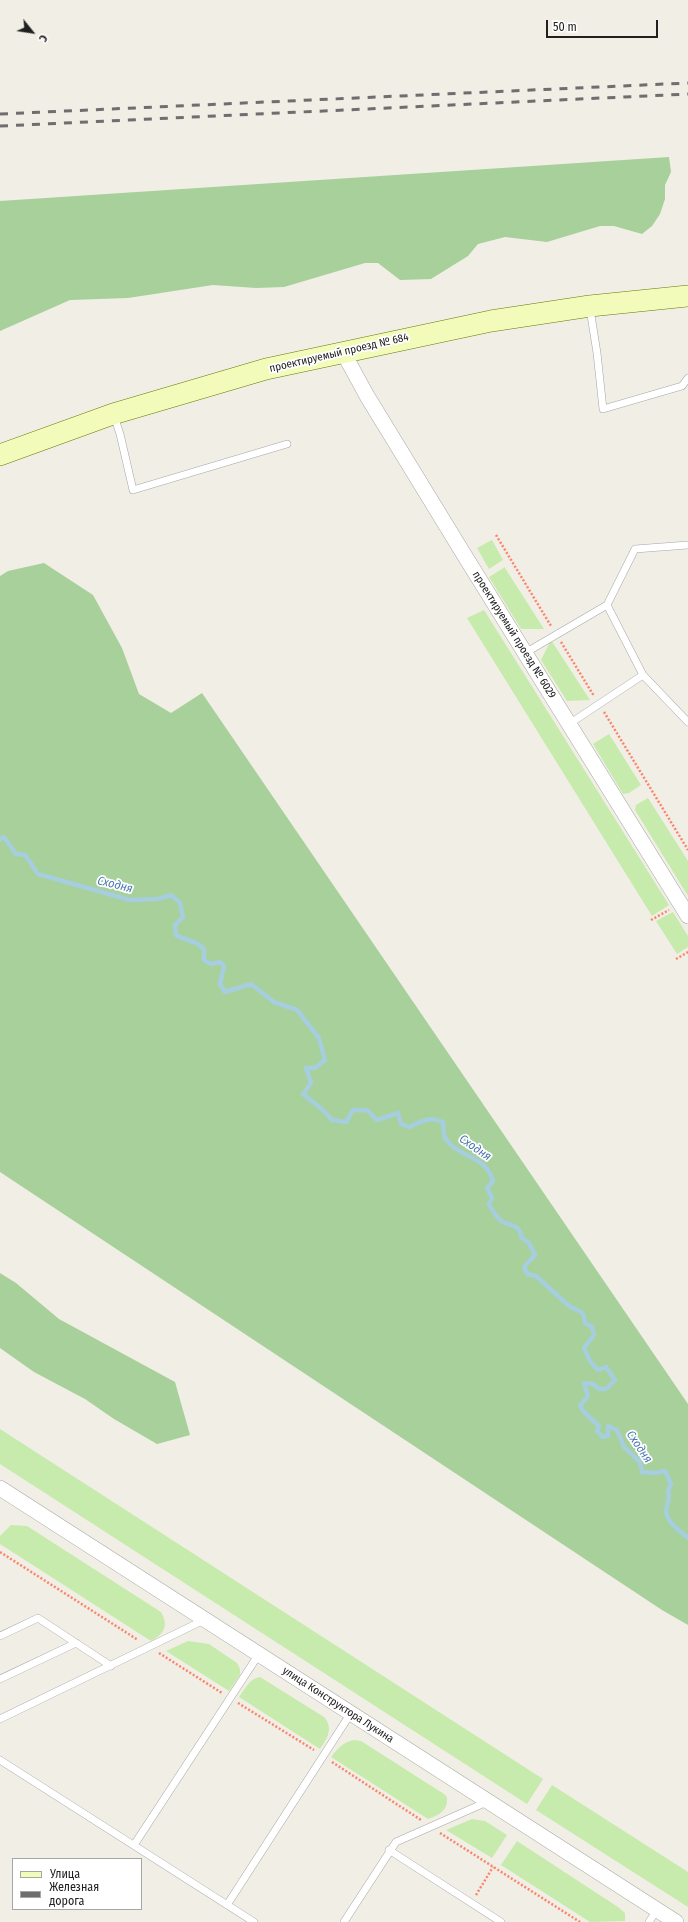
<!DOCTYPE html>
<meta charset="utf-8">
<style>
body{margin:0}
#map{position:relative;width:688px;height:1922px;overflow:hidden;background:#f1eee6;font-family:"Fira Sans Condensed",sans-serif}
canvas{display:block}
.legend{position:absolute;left:12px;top:1858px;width:130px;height:52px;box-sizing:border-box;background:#fff;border:1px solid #a6a6a6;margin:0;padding:5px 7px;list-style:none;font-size:12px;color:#202020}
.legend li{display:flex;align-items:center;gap:8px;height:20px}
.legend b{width:20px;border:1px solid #a6a6a6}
.north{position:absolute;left:12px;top:12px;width:40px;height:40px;-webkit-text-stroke:3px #fff;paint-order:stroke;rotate:120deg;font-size:11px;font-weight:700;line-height:16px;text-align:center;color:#202020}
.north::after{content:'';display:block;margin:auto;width:14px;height:18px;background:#202020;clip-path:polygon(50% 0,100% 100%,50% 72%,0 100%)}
.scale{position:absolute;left:546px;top:20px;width:112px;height:18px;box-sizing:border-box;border:2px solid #202020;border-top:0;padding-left:5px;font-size:12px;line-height:14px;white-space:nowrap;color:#202020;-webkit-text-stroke:3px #fff;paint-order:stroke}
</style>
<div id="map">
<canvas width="688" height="1922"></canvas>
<ul class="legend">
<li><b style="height:5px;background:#f3fbba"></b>Улица</li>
<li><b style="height:5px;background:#6e6e6e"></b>Железная дорога</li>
</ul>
<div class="north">С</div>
<div class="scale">50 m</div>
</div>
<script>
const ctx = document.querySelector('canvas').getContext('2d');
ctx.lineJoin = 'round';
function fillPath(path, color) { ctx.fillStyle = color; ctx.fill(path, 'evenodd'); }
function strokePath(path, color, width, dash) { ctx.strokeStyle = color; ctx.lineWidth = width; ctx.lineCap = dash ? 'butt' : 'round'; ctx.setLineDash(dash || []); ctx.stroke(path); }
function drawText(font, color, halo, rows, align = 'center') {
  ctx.font = font + ' "Fira Sans Condensed",sans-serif'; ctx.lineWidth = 3.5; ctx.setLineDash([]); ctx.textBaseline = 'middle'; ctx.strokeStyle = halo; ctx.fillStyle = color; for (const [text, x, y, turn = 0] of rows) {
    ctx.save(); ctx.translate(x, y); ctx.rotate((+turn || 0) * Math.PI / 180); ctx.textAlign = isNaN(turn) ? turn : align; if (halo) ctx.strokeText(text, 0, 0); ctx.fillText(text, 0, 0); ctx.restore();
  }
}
fillPath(new Path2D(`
 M 492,540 L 503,560 L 489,569 L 477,548 Z
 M 505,567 L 505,568 L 544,629 L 521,629 L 489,577 Z
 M 484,610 L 669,905 L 652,916 L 467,618 Z
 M 551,640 L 590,700 L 567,701 L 541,660 Z
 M 609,734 L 641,785 L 629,793 L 623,794 L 593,744 Z
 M 648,798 L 688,861 L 688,896 L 635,810 L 636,805 Z
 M 673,912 L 688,936 L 688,947 L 677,954 L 656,921 Z
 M 0,1429 L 543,1779 L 527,1804 L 0,1464 Z
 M 11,1525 L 27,1526 L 161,1612 C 169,1626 164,1634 151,1641 L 0,1544 L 0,1536 Z
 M 188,1641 L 209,1644 L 237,1663 L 240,1669 L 240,1675 L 229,1691 L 166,1651 Z
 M 260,1677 L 324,1717 C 334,1728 327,1739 320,1749 L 239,1697 C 245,1689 249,1679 260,1677 Z
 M 354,1740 L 361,1741 L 444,1794 L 447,1797 C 448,1811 439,1815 428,1819 L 331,1757 C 338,1748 343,1742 354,1740 Z
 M 552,1785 L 688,1872 L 688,1907 L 536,1810 Z
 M 472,1819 L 485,1821 L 507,1835 L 492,1858 L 446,1830 Z
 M 517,1841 L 618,1907 L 625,1913 L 625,1921 L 590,1922 L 501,1865 Z`), '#c7ebac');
fillPath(new Path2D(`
 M 669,157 L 671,172 L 665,185 L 665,199 L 660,214 L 652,226 L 642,234 L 614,226 L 600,226 L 547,242 L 505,237 L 478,244 L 468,256 L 431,279 L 400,280 L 378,263 L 365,263 L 284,287 L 256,288 L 213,285 L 128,298 L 70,300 L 0,331 L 0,201 Z
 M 44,563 L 93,595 L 122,648 L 139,694 L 171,713 L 202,693 L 688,1404 L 688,1625 L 662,1610 L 0,1172 L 0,576 L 8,571 Z
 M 0,1273 L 16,1283 L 59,1319 L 175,1382 L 190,1435 L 157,1444 L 114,1419 L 85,1399 L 34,1372 L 0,1348 Z`), '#a7d09a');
strokePath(new Path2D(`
 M 0,839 L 4,837 L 16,854 L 25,855 L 38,874 L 130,900 L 158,899 L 171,895 L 180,903 L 183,917 L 175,925 L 176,935 C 187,942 195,939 204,949 L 204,960 L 210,964 L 220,962 L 224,966 L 220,984 L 225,992 L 251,984 L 274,1002 L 297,1010 L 319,1038 L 325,1060 L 315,1068 L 306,1068 L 311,1083 L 303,1094 L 323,1110 L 332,1120 L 346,1122 L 353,1110 L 367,1110 L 377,1120 L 398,1113 L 401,1124 L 409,1127 C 423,1121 429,1116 443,1122 C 444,1127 443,1134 445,1138 C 458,1158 486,1155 493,1181 L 487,1188 L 492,1198 L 489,1204 C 493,1211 496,1218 503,1222 C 512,1226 521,1226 521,1237 L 529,1243 L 535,1255 L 524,1267 L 527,1274 L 536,1276 L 569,1306 L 581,1312 L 584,1316 L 585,1323 L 592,1327 L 594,1335 L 584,1348 L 590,1361 L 598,1370 L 606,1367 L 615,1380 L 606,1389 L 599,1389 L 593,1384 L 584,1383 L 588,1396 L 580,1406 L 584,1412 L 599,1426 L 597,1431 L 603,1437 L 608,1436 L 608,1426 L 617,1430 L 624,1447 L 640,1462 L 642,1472 L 654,1473 L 665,1471 L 671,1484 L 668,1491 C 671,1499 667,1502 666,1510 C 666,1522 680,1531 688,1538`), '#a6cedf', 4.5);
const lane = new Path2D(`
 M 590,309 L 597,353 L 603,409 L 682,386 L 688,378
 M 114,416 L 120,434 L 133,490 L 287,444
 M 607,605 L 643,675 L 688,722
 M 525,653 L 607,605 L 635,549 L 688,545
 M 569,724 L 643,675
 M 0,1636 L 38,1618 L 111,1666
 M 0,1679 L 76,1643
 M 0,1719 L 204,1620
 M 0,1760 L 254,1922
 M 134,1845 L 259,1654
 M 389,1850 L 501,1922
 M 227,1905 L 351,1713
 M 344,1922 L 396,1842 L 489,1801
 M 649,1922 L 657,1910`);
const street = new Path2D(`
 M 343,352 L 367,396 L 463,553 L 688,916
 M 0,1488 L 676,1922`);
const secondary = new Path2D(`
 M 0,455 L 113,414 L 266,369 L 491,321 L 590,306 L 688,296`);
strokePath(lane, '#a7a7a7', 8);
strokePath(street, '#a7a7a7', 16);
strokePath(secondary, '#657a03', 22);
strokePath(new Path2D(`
 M 496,535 L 551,626
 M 561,642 L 594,696
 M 604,712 L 688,850
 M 651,920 L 669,910
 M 676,959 L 688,952
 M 0,1552 L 138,1640
 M 159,1653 L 222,1693
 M 238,1703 L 314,1750
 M 332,1762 L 421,1820
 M 440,1833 L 580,1922
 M 476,1895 L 493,1867`), '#fc846c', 2.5, [2, 2]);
strokePath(lane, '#fff', 7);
strokePath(street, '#fff', 15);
strokePath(secondary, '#f3fbba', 21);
strokePath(new Path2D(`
 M 0,114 L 688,83
 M 0,126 L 688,94`), '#6e6e6e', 3, [8, 8]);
drawText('11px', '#202020', '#fff', [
 ["проектируемый проезд № 684",339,353,-13],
 ["проектируемый проезд № 6029",514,635,58],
 ["улица Конструктора Лукина",338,1705,33]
]);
drawText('italic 12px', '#4a77b2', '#fff', [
 ["Сходня",115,885,14],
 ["Сходня",475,1148,35],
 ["Сходня",639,1447,56]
]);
</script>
